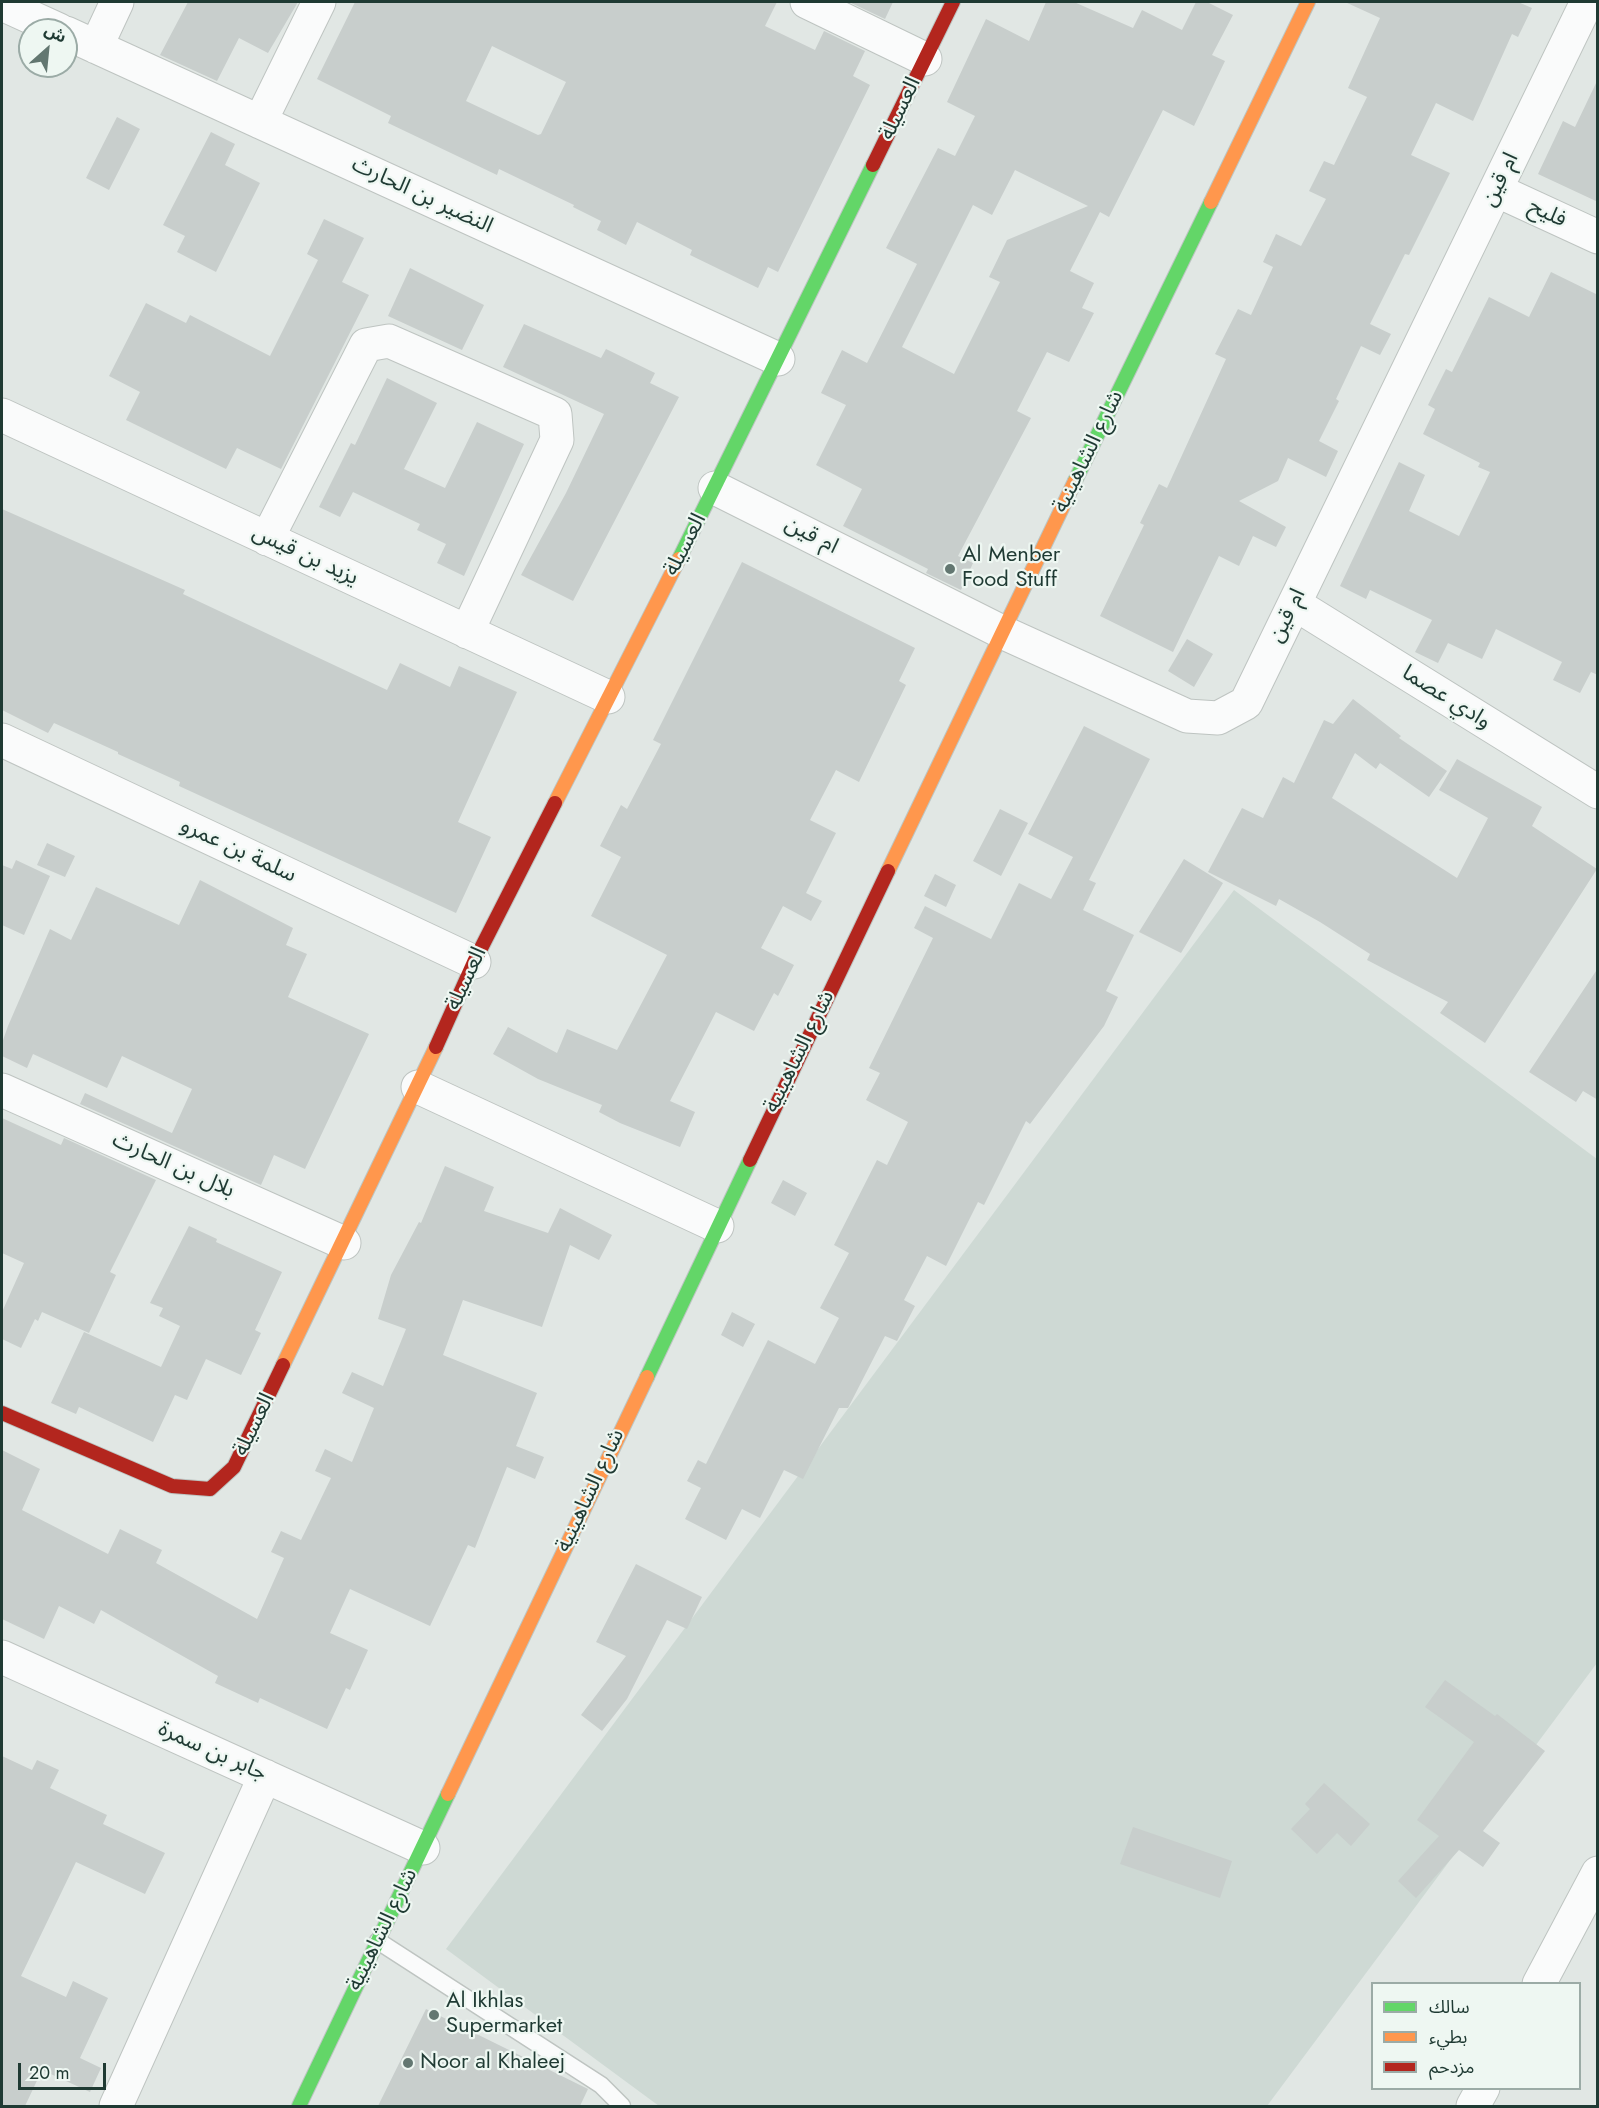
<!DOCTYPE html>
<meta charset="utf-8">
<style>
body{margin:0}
#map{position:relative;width:1599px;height:2108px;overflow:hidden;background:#e1e7e4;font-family:Jost,"Noto Sans Arabic",sans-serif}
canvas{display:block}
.frame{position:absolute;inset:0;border:3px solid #1f3a33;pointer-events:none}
.legend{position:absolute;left:1371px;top:1982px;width:210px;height:108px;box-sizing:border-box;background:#eef7f2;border:2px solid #9baba6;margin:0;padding:8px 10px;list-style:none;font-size:18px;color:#1f3a33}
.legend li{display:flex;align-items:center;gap:12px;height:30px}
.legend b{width:30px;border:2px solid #9baba6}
.north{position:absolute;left:18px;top:18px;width:60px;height:60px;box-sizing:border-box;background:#eef7f2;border:2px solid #9baba6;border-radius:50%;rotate:27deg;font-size:16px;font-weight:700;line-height:24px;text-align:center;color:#1f3a33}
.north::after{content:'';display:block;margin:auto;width:21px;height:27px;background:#637771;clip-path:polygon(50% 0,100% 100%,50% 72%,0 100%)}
.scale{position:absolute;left:18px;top:2063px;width:88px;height:27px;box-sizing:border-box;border:3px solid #1f3a33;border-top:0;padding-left:8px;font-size:18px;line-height:21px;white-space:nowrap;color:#1f3a33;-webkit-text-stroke:4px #eef7f2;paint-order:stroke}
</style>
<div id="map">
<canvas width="1599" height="2108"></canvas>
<div class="frame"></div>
<ul class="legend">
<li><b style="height:8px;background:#63d668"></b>سالك</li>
<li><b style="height:8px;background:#ff974d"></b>بطيء</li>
<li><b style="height:8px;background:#b3261e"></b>مزدحم</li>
</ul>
<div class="north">ش</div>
<div class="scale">20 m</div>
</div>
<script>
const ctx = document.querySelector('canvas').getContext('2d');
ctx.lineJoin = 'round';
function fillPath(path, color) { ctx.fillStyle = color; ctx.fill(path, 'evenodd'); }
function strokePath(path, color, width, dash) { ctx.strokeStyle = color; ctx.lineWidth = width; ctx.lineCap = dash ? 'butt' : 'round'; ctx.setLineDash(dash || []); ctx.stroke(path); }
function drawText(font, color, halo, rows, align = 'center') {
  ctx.font = font + ' Jost,"Noto Sans Arabic",sans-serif'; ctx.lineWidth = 4.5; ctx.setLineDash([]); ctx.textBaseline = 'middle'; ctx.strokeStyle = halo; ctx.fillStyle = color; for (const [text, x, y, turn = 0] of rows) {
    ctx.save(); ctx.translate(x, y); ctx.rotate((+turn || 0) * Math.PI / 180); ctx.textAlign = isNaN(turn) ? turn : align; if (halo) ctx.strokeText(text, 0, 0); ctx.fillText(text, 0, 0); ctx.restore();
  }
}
fillPath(new Path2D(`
 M 1234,890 L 1597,1159 L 1597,1663 L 1267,2106 L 659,2106 L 446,1949 Z`), '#ced9d4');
fillPath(new Path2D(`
 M 188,2 L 298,2 L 268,53 L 239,38 L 217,81 L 160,55 Z
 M 355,2 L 777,2 L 765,26 L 815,50 L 824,31 L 865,51 L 853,76 L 870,85 L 778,272 L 768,267 L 758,288 L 690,255 L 692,250 L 637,222 L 626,245 L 597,230 L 601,221 L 573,207 L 574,205 L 499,169 L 497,175 L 388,123 L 391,116 L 317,79 ZM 492,46 L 566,82 L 541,134 L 538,135 L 466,101 Z
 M 849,2 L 893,2 L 885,19 Z
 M 1046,2 L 1074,2 L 1133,28 L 1142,10 L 1182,30 L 1196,2 L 1207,2 L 1233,15 L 1212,55 L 1225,61 L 1194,126 L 1163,110 L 1109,217 L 1100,212 L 1070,271 L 1094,283 L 1082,308 L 1094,313 L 1069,362 L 1047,352 L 1017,411 L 1031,418 L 958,556 L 973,563 L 961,590 L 926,573 L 928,569 L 843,526 L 862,489 L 816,465 L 846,405 L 821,393 L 842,350 L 867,363 L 917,264 L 886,248 L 938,148 L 955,156 L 975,116 L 947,102 L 986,19 L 1029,41 ZM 1015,170 L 1088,206 L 1007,240 L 989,277 L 1000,282 L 954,374 L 902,347 L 973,205 L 992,215 Z
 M 1345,2 L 1518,2 L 1532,8 L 1518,37 L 1512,34 L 1473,121 L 1436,103 L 1411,155 L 1450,173 L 1409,255 L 1405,254 L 1370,324 L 1391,334 L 1380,355 L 1361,346 L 1336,399 L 1339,401 L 1319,441 L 1338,451 L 1326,477 L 1288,458 L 1278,481 L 1239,501 L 1286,527 L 1276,547 L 1253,536 L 1239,566 L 1219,556 L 1173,652 L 1100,616 L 1144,525 L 1140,523 L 1159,484 L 1167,488 L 1226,359 L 1215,354 L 1238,309 L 1251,315 L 1273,267 L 1263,262 L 1276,234 L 1301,246 L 1326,199 L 1309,191 L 1324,161 L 1334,165 L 1367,97 L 1348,88 L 1380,18 Z
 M 1598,79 L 1598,202 L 1538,174 L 1563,121 L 1575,127 Z
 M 117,117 L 140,129 L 109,190 L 86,178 Z
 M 211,132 L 235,144 L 225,165 L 260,183 L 216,272 L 177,252 L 185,236 L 163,225 Z
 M 324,219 L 364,238 L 342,282 L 369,295 L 281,469 L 237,448 L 226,469 L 126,420 L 140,392 L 109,376 L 146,303 L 186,323 L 190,315 L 270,356 L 318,260 L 307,254 Z
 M 410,268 L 484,305 L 462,350 L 388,316 Z
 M 1551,272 L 1598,295 L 1598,675 L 1591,672 L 1580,693 L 1553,680 L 1562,662 L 1496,629 L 1482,659 L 1448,643 L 1438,663 L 1415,652 L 1432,620 L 1370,590 L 1366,599 L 1340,586 L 1399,462 L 1425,475 L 1409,511 L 1459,536 L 1490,472 L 1478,467 L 1480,463 L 1423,434 L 1435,409 L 1428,405 L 1446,369 L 1452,372 L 1489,297 L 1529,317 Z
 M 524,324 L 601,358 L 606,349 L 655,373 L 650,383 L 679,397 L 573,601 L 521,575 L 566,493 L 604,414 L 503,367 Z
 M 387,378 L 437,403 L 404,469 L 445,488 L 477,422 L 524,444 L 464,576 L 437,563 L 446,544 L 417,530 L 420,524 L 353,492 L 340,517 L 319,507 L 351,443 L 355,445 Z
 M 2,509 L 185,590 L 183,594 L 387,690 L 400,663 L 450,687 L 459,666 L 517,692 L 458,822 L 491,837 L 456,913 L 179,786 L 180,782 L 118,754 L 118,752 L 54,723 L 48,733 L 2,710 Z
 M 742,562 L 915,648 L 899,681 L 906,685 L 859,782 L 836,770 L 810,820 L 836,833 L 806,893 L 822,901 L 811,921 L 783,906 L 761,948 L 794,965 L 778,996 L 774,993 L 754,1031 L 716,1012 L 670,1101 L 695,1112 L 680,1147 L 620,1123 L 599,1112 L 602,1105 L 538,1079 L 493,1054 L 508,1027 L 557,1053 L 567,1029 L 617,1050 L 667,955 L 591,916 L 621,857 L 600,846 L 621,805 L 627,809 L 661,744 L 653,740 Z
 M 1187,639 L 1213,654 L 1194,687 L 1168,671 Z
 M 1353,699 L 1401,736 L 1399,738 L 1447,771 L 1429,797 L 1380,763 L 1376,769 L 1355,753 L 1332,798 L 1457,878 L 1488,818 L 1439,790 L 1457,759 L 1542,807 L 1532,826 L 1597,869 L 1485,1043 L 1440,1013 L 1448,1002 L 1367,960 L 1370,954 L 1320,922 L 1279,899 L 1276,906 L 1208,872 L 1242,808 L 1263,818 L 1283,777 L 1294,783 L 1324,720 L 1333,724 Z
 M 1084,726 L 1150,759 L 1089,880 L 1096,883 L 1083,910 L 1134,935 L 1106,991 L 1118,997 L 1104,1026 L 1030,1124 L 1026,1121 L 984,1205 L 978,1202 L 946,1266 L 927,1256 L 904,1300 L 915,1306 L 897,1341 L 885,1336 L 848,1408 L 839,1408 L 803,1479 L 784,1470 L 760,1518 L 742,1509 L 726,1540 L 685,1519 L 701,1488 L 687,1481 L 698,1460 L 706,1464 L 768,1340 L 815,1364 L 839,1318 L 820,1308 L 849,1253 L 834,1245 L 877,1160 L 887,1165 L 908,1122 L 866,1100 L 880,1073 L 869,1068 L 933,938 L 914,928 L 925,906 L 991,939 L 1019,883 L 1051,899 L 1073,857 L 1028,834 Z
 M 1000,809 L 1028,823 L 1001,876 L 973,861 Z
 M 47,843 L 75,856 L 65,877 L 37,865 Z
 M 1184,859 L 1223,883 L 1181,953 L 1139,932 Z
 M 16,860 L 50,876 L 24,935 L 2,925 L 2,865 L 12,869 Z
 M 935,874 L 956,885 L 946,907 L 924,896 Z
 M 200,880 L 293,928 L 286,945 L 307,954 L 288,997 L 369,1034 L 305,1169 L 274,1155 L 261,1185 L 80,1104 L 85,1093 L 172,1133 L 192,1089 L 122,1056 L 107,1088 L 33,1054 L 27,1068 L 2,1056 L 2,1043 L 8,1026 L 50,929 L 71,940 L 96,887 L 179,925 Z
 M 1598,968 L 1598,1100 L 1583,1091 L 1576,1102 L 1529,1072 Z
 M 2,1118 L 61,1145 L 64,1138 L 156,1180 L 110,1272 L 116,1275 L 89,1333 L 42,1312 L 38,1321 L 35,1319 L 21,1348 L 2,1339 L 2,1312 L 24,1263 L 2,1253 Z
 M 445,1166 L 494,1187 L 484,1211 L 548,1233 L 560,1208 L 612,1235 L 599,1260 L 570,1245 L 542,1327 L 463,1300 L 443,1355 L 537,1393 L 516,1446 L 544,1457 L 535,1479 L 507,1467 L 475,1548 L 468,1545 L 430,1626 L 350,1589 L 330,1633 L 368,1650 L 350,1690 L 346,1688 L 327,1729 L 260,1698 L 258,1703 L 215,1683 L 218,1676 L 101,1610 L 94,1624 L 59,1606 L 44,1639 L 2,1619 L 2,1450 L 40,1469 L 22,1510 L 108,1554 L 120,1529 L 162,1550 L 156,1563 L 257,1619 L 284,1558 L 271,1552 L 281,1531 L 301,1540 L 331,1478 L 315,1471 L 325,1449 L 352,1462 L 374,1408 L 342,1393 L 352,1372 L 383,1386 L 406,1329 L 378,1319 L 391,1275 L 419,1222 L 421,1223 Z
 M 783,1180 L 807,1193 L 795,1216 L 771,1203 Z
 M 189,1226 L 217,1239 L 216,1242 L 282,1272 L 255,1330 L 261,1333 L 241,1375 L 206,1359 L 187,1400 L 175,1395 L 153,1442 L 79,1407 L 76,1414 L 51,1403 L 84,1332 L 161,1367 L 180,1326 L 159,1316 L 163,1308 L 150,1303 Z
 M 732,1312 L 755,1324 L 743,1347 L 721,1335 Z
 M 636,1564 L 702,1597 L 687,1629 L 667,1620 L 627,1699 L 602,1731 L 581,1715 L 626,1656 L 596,1642 Z
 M 1445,1680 L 1495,1716 L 1497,1714 L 1545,1751 L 1483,1831 L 1500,1843 L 1483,1867 L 1459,1850 L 1416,1898 L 1398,1881 L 1439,1836 L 1417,1820 L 1474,1742 L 1425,1707 Z
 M 2,1756 L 32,1770 L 37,1760 L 59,1770 L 50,1788 L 107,1815 L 103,1824 L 165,1853 L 145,1894 L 76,1862 L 21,1976 L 66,1997 L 73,1981 L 108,1998 L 80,2058 L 101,2068 L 90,2092 L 42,2070 L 25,2106 L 2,2106 Z
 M 1324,1783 L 1370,1824 L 1351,1846 L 1337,1833 L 1317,1854 L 1291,1829 L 1310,1809 L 1305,1804 Z
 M 1133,1827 L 1232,1861 L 1220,1898 L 1120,1864 Z
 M 426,2009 L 588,2089 L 580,2106 L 378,2106 Z`), '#c8cecc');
const lane = new Path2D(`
 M 378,1941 L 601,2085 L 622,2106`);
const street = new Path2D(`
 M 807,2 L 925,59
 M 2,4 L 59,30
 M 66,33 L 778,359
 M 96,47 L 117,2
 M 260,122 L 319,2
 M 1496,190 L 1598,237
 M 2,415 L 608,697
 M 715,488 L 1002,632 L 1187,716 L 1218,718 L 1246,703 L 1587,2
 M 267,539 L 366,345 L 389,341 L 555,414 L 557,440 L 467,632
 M 1295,604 L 1598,792
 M 2,740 L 474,962
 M 418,1087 L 717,1226
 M 2,1090 L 344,1243
 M 2,1657 L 423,1848
 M 1539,1984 L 1598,1873
 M 116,2106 L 265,1776
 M 1473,2106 L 1483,2088`);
const fast = new Path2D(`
 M 1075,481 L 1211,202
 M 679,559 L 873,165
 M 647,1377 L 750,1160
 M 299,2106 L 448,1794`);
const slow = new Path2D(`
 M 1211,202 L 1308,2
 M 555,803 L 679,559
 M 888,871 L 1075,481
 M 283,1365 L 436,1047
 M 448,1794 L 647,1377`);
const jam = new Path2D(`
 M 873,165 L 953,2
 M 436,1047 L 474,962 L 555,803
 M 750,1160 L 888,871
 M 2,1413 L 172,1486 L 210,1489 L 234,1467 L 283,1365`);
strokePath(lane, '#bec4c1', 19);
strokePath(street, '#bec4c1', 35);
strokePath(fast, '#bdc5c2', 16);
strokePath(slow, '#bdc5c2', 16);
strokePath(jam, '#bdc5c2', 16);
strokePath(lane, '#fafbfb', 16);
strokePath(street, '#fafbfb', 33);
strokePath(fast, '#63d668', 14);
strokePath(slow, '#ff974d', 14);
strokePath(jam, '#b3261e', 14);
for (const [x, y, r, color] of [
 [950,569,6,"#637771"],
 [434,2015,6,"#637771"],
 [408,2063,6,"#637771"]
]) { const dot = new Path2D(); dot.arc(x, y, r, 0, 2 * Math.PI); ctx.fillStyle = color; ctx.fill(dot); strokePath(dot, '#eef7f2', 2); }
drawText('22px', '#1f3a33', '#eef7f2', [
 ["العسيلة",901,109,-64],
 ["ام قين",1501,180,-64],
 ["النضير بن الحارث",422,196,25],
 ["فليح",1547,214,25],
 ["شارع الشاهينية",1089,452,-64],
 ["ام قين",811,536,27],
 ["العسيلة",686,545,-63],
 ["يزيد بن قيس",305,556,25],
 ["ام قين",1288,616,-64],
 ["وادي عصما",1446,698,32],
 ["سلمة بن عمرو",238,851,25],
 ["العسيلة",467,979,-65],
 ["شارع الشاهينية",800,1052,-64],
 ["بلال بن الحارث",173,1166,24],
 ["العسيلة",255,1425,-64],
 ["شارع الشاهينية",591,1491,-65],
 ["جابر بن سمرة",212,1752,24],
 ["شارع الشاهينية",383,1930,-64]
]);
drawText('22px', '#1f3a33', '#eef7f2', [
 ["Al Menber",962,556],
 ["Food Stuff",962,581],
 ["Al Ikhlas",446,2002],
 ["Supermarket",446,2027],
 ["Noor al Khaleej",420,2063]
], 'left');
</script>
